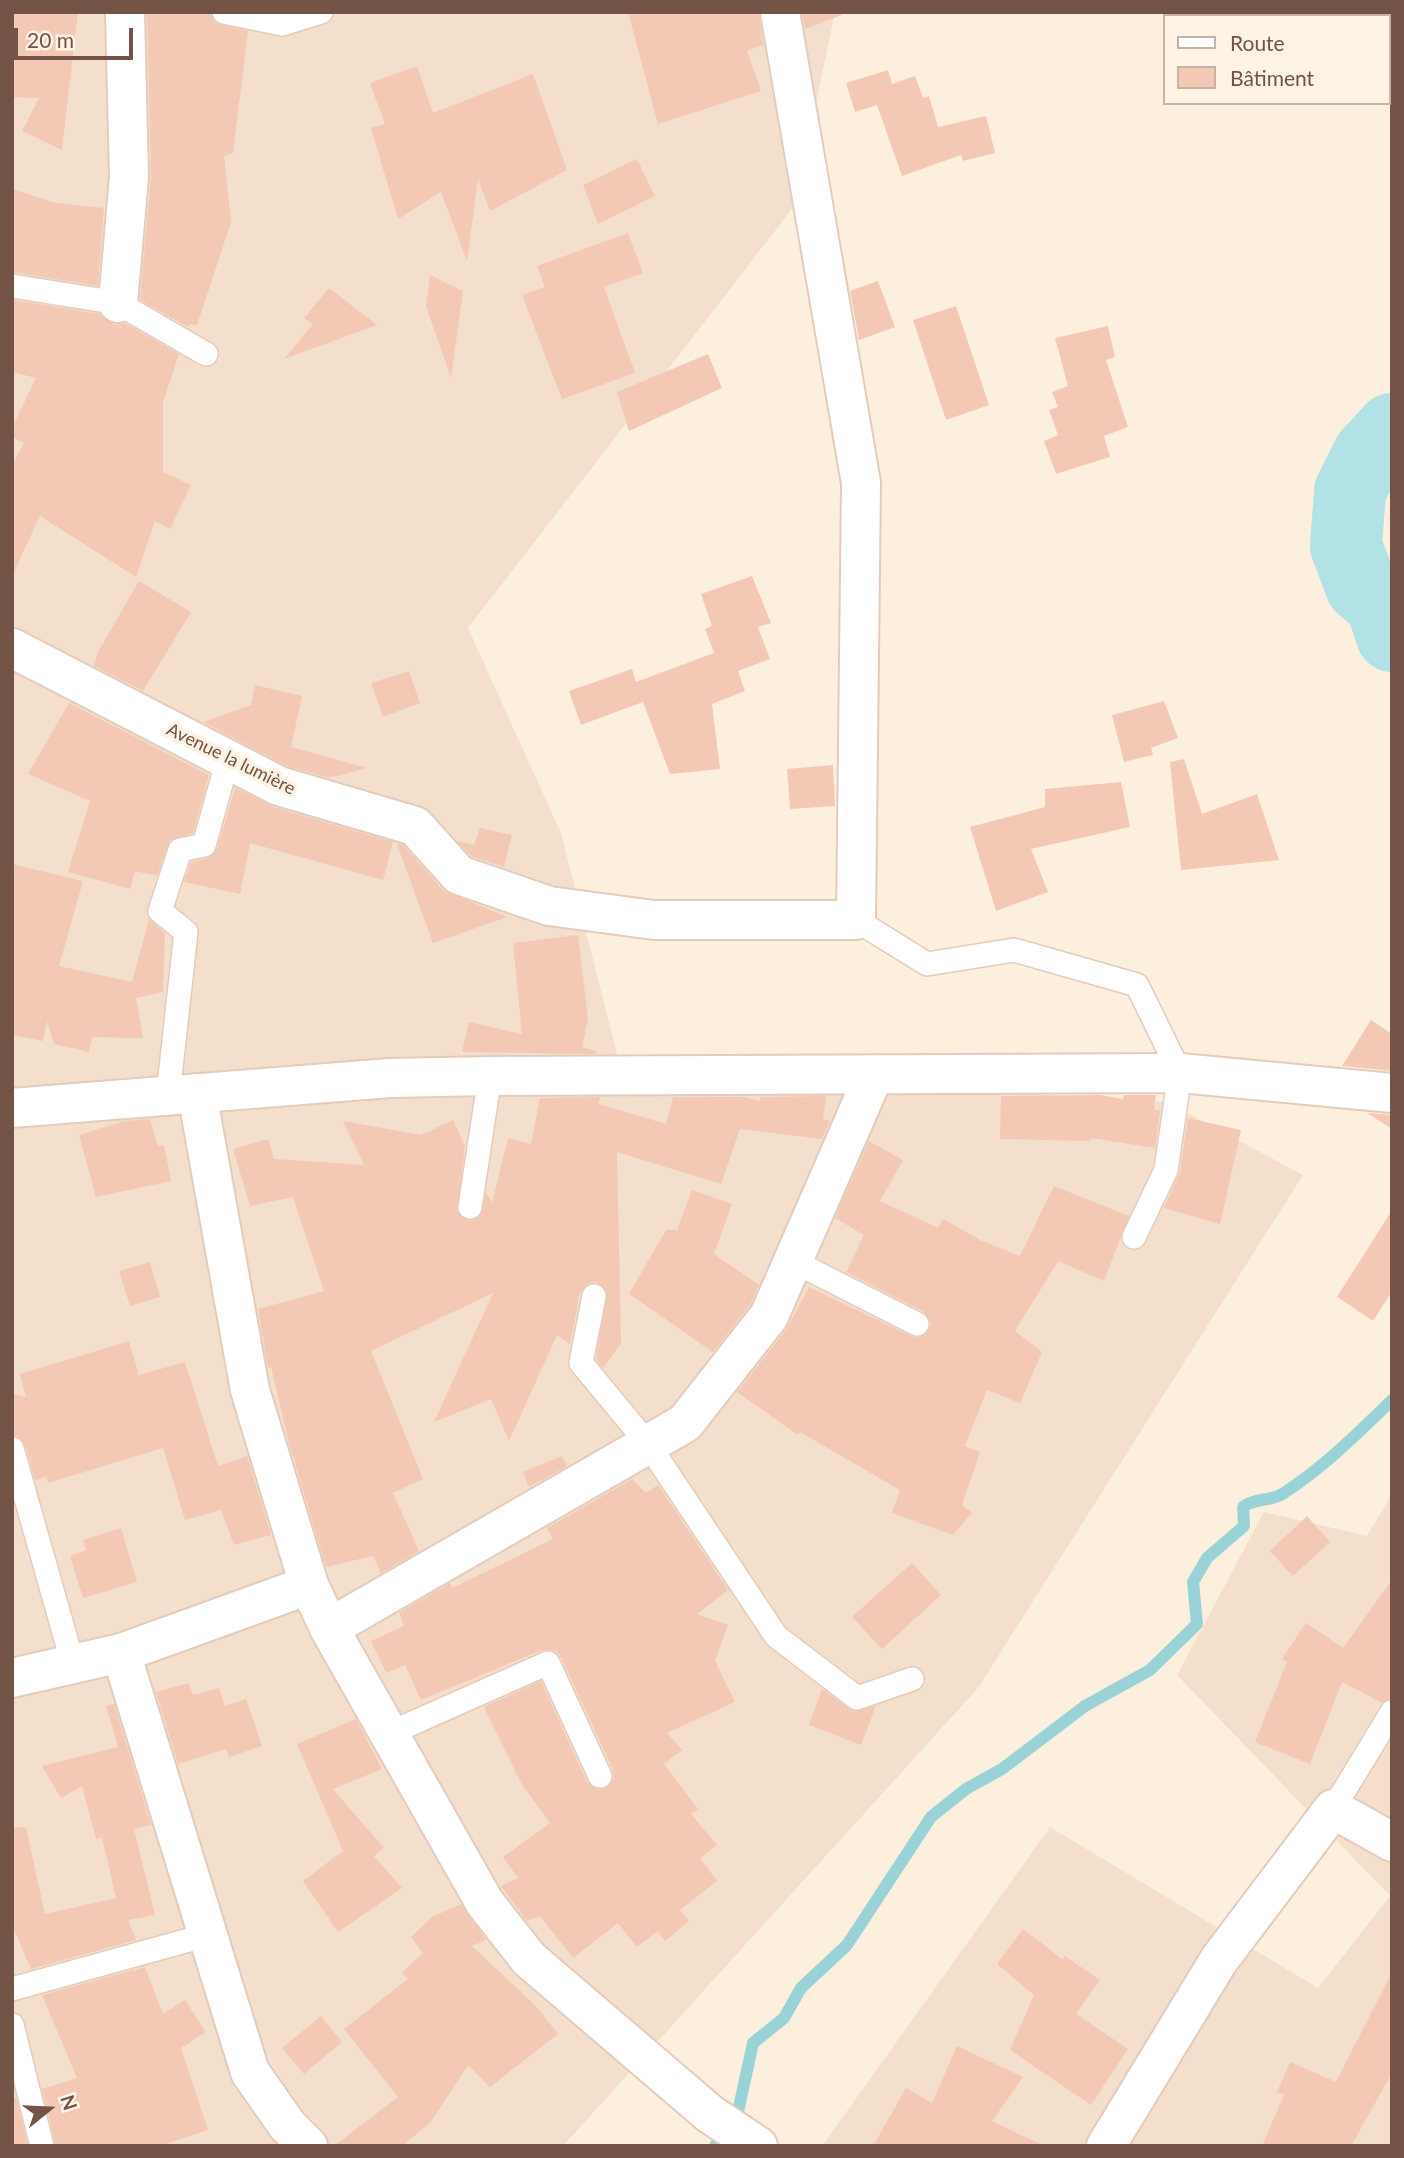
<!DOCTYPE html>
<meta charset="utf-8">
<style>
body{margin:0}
#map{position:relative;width:1404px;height:2158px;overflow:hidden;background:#fdefde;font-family:Lato,sans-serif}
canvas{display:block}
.frame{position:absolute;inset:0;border:14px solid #735346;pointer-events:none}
.legend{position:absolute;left:1163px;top:14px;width:228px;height:91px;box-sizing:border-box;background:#fff3e5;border:2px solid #c7b3a5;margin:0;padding:9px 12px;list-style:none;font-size:21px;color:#735346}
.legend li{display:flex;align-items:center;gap:14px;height:35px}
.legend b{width:35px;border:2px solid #c7b3a5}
.north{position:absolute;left:14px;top:2074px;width:70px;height:70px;-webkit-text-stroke:5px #fff3e5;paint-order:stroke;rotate:72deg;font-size:19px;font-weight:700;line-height:28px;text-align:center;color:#735346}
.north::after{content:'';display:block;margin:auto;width:24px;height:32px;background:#735346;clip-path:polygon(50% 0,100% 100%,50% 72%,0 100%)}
.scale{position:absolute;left:14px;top:28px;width:119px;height:32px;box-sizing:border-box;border:4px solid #735346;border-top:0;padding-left:9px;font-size:21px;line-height:24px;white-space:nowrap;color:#735346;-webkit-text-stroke:5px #fff3e5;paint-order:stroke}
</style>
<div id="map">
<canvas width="1404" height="2158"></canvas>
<div class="frame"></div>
<ul class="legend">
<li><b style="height:9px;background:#fff"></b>Route</li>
<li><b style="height:19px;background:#f3c9b5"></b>Bâtiment</li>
</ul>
<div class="north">N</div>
<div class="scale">20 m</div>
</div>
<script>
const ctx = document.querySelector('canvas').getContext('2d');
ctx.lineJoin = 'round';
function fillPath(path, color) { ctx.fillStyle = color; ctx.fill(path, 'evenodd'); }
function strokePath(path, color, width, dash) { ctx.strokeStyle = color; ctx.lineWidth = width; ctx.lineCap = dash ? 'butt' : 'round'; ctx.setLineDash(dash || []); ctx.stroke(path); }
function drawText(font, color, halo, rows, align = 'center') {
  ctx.font = font + ' Lato,sans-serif'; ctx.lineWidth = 7; ctx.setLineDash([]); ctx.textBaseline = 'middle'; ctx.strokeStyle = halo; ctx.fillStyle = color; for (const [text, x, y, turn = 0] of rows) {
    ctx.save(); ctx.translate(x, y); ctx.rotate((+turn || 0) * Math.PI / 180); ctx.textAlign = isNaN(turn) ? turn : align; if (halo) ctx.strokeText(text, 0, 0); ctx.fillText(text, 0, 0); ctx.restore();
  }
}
fillPath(new Path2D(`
 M 12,12 L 835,12 L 795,205 L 468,628 L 561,833 L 621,1070 L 1167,1102 L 1303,1175 L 978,1688 L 563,2146 L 12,2146 Z
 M 1392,1494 L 1392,2146 L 822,2146 L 1050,1827 L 1318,1988 L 1390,1896 L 1177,1675 L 1264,1512 L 1367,1536 Z`), '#f4dfcc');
strokePath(new Path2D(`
 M 715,2146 L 738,2112 L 753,2043 L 784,2018 L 801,1988 L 847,1945 L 931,1817 L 966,1789 L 1002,1769 L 1085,1706 L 1150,1670 L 1197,1624 L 1193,1582 L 1207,1558 L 1244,1526 L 1243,1507 C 1256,1497 1271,1502 1284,1493 C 1324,1467 1357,1434 1392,1400`), '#99d3d8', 12);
strokePath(new Path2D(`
 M 1392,429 L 1368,455 L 1350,491 L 1346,546 L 1361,586 L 1381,603 L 1392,636`), '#b3e2e6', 72);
fillPath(new Path2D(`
 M 12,12 L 78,12 L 62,150 L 22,131 L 39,98 L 12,97 Z
 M 147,12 L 210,12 L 215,23 L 248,31 L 233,153 L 224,156 L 231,222 L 197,325 L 189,324 L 188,327 L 140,300 L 151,177 Z
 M 628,12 L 759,12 L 763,45 L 747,51 L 761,91 L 658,124 Z
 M 802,12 L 842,12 L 842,15 L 805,29 Z
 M 417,66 L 433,113 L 533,74 L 567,170 L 490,211 L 478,179 L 467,261 L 441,192 L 398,219 L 371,128 L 385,124 L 370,83 Z
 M 888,70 L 892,84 L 915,76 L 923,98 L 929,96 L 938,127 L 986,116 L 995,153 L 963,161 L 961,155 L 902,176 L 877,105 L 855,112 L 846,83 Z
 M 637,159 L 655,196 L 598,224 L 583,185 Z
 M 12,189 L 56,203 L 104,208 L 98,286 L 12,272 Z
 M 628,233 L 643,273 L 604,287 L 635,373 L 562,399 L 522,295 L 545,287 L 537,266 Z
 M 430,275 L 463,291 L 451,378 L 426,306 Z
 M 878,281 L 895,327 L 859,340 L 850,291 Z
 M 329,288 L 377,325 L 284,359 L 313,324 L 304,318 Z
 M 12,300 L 100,314 L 115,325 L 125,323 L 179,354 L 163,402 L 163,472 L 191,485 L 170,529 L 155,521 L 136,577 L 40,516 L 12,576 L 12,466 L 24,443 L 12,437 L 12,428 L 36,378 L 12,372 Z
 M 956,306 L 989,405 L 946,420 L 913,320 Z
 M 1108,326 L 1115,357 L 1106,360 L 1128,427 L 1104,436 L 1110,457 L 1056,474 L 1044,441 L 1058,435 L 1049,410 L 1058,407 L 1052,392 L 1068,386 L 1055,338 Z
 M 708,354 L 722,388 L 629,431 L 617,392 Z
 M 752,576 L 771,623 L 758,627 L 770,659 L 738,671 L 745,691 L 712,704 L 720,769 L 670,774 L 643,702 L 581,725 L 569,691 L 632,669 L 636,682 L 714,653 L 705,629 L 712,626 L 701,594 Z
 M 139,581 L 191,612 L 143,691 L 94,666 L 98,652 Z
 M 409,671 L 420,703 L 383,717 L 371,683 Z
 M 255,685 L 302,696 L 291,747 L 367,768 L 330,778 L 287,766 L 203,722 L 251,705 Z
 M 1164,701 L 1178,738 L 1151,748 L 1153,755 L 1124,762 L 1112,715 Z
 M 69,703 L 209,775 L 193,833 L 170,840 L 157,876 L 135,871 L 130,889 L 68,872 L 90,801 L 28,774 Z
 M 1184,759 L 1202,814 L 1257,794 L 1279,860 L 1181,870 L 1170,762 Z
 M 833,765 L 835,806 L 790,809 L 787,769 Z
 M 1121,782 L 1130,827 L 1031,849 L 1048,892 L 996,911 L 970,827 L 1045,807 L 1045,789 Z
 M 235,788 L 273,807 L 393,842 L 383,880 L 250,843 L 240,894 L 184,882 L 191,862 L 208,858 L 217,849 Z
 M 480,828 L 512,835 L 504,867 L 471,856 L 457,841 L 474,845 Z
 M 397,844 L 403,845 L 443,890 L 507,917 L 433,943 Z
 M 12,864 L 83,881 L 59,966 L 132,982 L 149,919 L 165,933 L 163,992 L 136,998 L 143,1038 L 92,1037 L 89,1052 L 54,1044 L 47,1021 L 43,1041 L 12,1035 Z
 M 578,935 L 588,1019 L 582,1047 L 596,1051 L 596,1054 L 462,1052 L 469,1022 L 522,1034 L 513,943 Z
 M 1371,1020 L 1392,1034 L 1392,1071 L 1342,1066 Z
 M 1100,1095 L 1123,1099 L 1124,1095 L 1156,1095 L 1154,1110 L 1160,1111 L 1155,1148 L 1092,1138 L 1091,1141 L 1000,1139 L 1001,1096 Z
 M 826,1096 L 823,1119 L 830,1121 L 822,1139 L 740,1129 L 721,1184 L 617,1152 L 621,1343 L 603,1368 L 596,1359 L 607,1292 L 597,1282 L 589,1283 L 580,1293 L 570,1344 L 557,1335 L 509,1441 L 491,1399 L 434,1422 L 493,1293 L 371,1351 L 423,1479 L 393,1493 L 419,1551 L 381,1573 L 373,1556 L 326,1567 L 289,1443 L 271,1367 L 268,1368 L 258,1309 L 324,1291 L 293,1197 L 250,1206 L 233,1149 L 268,1139 L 274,1159 L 364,1165 L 343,1121 L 421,1135 L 453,1120 L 465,1146 L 457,1211 L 469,1221 L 481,1215 L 486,1192 L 492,1203 L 508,1138 L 531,1144 L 540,1098 L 600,1097 L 599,1104 L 666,1124 L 673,1097 L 744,1097 L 760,1101 L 760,1097 Z
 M 1367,1113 L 1392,1115 L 1392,1129 Z
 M 1188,1118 L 1241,1130 L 1220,1224 L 1164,1208 L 1180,1172 Z
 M 150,1119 L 158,1146 L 164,1145 L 171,1181 L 96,1197 L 79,1135 L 125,1121 Z
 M 869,1141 L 903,1160 L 880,1201 L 938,1228 L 943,1219 L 980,1240 L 1020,1256 L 1054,1186 L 1129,1216 L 1104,1281 L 1058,1261 L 1015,1331 L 1042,1352 L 1020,1403 L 987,1390 L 965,1446 L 980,1452 L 962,1505 L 972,1513 L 953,1535 L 892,1513 L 900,1490 L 800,1432 L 798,1435 L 737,1392 L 786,1330 L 809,1287 L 911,1336 L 918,1338 L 929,1331 L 931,1323 L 924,1312 L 846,1272 L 864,1235 L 835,1218 Z
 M 692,1190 L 732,1204 L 714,1254 L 759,1285 L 750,1305 L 713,1352 L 629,1294 L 666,1230 L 677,1230 Z
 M 1392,1210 L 1392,1291 L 1373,1321 L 1337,1297 Z
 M 150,1262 L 160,1297 L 130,1306 L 119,1271 Z
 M 129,1341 L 139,1375 L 185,1362 L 218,1466 L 247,1456 L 271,1535 L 234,1545 L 221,1510 L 185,1520 L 163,1448 L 48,1483 L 46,1477 L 35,1480 L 25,1445 L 21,1439 L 12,1435 L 12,1394 L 26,1397 L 20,1374 Z
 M 562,1456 L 567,1466 L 529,1487 L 523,1472 Z
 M 632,1479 L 646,1493 L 658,1485 L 728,1590 L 697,1614 L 728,1625 L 715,1661 L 735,1702 L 667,1733 L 682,1750 L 664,1764 L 698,1809 L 691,1814 L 717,1845 L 700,1858 L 717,1881 L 680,1910 L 689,1921 L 665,1941 L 658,1931 L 637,1947 L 618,1923 L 573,1958 L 540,1916 L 527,1921 L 501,1886 L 518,1878 L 503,1857 L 550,1823 L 521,1783 L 484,1707 L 541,1681 L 587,1782 L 598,1790 L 606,1788 L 614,1778 L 613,1770 L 561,1657 L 556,1651 L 542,1650 L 421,1700 L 405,1665 L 386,1673 L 371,1641 L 404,1626 L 399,1613 L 450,1583 L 452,1588 L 553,1539 L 547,1528 Z
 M 1307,1516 L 1330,1542 L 1293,1576 L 1270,1551 Z
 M 121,1528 L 137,1582 L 83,1598 L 70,1556 L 86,1550 L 83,1540 Z
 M 912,1563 L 941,1595 L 882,1649 L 852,1617 Z
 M 1392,1580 L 1392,1698 L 1382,1703 L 1342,1682 L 1310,1764 L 1255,1742 L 1287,1662 L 1282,1659 L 1306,1623 L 1343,1648 Z
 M 189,1683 L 193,1695 L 219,1688 L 225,1706 L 246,1699 L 262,1746 L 229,1757 L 226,1749 L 178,1764 L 156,1692 Z
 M 822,1689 L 854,1712 L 876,1706 L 861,1745 L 809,1725 Z
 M 114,1704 L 151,1825 L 134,1829 L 155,1915 L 128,1920 L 136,1940 L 31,1969 L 12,1925 L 12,1828 L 26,1827 L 45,1914 L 116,1898 L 102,1837 L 96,1839 L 82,1786 L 61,1798 L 42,1766 L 118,1747 L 106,1706 Z
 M 356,1719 L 382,1769 L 333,1789 L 384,1848 L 374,1856 L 402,1888 L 338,1932 L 303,1881 L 343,1851 L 297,1744 Z
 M 461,1904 L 486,1940 L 472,1946 L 536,2006 L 558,2034 L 490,2087 L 468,2065 L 430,2123 L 402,2146 L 334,2146 L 398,2097 L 344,2029 L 408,1979 L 402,1973 L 423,1953 L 411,1937 L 432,1917 Z
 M 1023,1929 L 1062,1959 L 1065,1956 L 1100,1980 L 1076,2014 L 1128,2049 L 1091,2105 L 1010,2050 L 1034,1995 L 997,1964 Z
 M 145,1967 L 163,2014 L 185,2000 L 206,2032 L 181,2048 L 208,2130 L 159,2146 L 56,2146 L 42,2089 L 77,2078 L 42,1995 Z
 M 1392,1972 L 1392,2073 L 1351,2146 L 1262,2146 L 1284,2095 L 1277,2092 L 1290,2062 L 1336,2082 Z
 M 321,2016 L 342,2042 L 304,2074 L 282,2048 Z
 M 957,2046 L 1023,2077 L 992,2121 L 1044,2146 L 873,2146 L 906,2088 L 932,2103 Z
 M 16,2097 L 28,2146 L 12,2146 L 12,2099 Z`), '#f3c9b5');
const service = new Path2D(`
 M 224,12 L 282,24 L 321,12
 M 12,286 L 118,303 L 206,354
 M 856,920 L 927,964 L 1014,950 L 1137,985 L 1180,1073 L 1166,1170 L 1134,1237
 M 168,1095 L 186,932 L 160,911 L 180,850 L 204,845 L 228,759
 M 470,1207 L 490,1076
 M 793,1261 L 917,1324
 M 594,1296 L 581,1363 L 648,1444 L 776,1636 L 857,1698 L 912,1679
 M 12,1449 L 73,1664
 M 388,1734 L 548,1663 L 600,1776
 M 1333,1809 L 1392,1712
 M 12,1989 L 207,1935
 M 12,2025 L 42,2146`);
const minor = new Path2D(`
 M 118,303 L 129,177 L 125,12
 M 12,648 L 279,786 L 415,826 L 459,875 L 549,906 L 654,920 L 856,920 L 861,483 L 780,12
 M 197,1093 L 250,1390 L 309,1585 L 329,1628 L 485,1903 L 529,1959 L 710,2114 L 758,2146
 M 329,1628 L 685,1423 L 769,1316 L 874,1075
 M 121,1653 L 250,2072 L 287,2125 L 308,2146
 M 12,1678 L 121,1653 L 309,1585
 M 1106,2146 L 1219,1960 L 1333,1809 L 1392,1842`);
const tertiary = new Path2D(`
 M 12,1108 L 390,1078 L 490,1076 L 1180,1073 L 1392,1093`);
strokePath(service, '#e3ccbd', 26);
strokePath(minor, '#e3ccbd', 42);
strokePath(tertiary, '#e3ccbd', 42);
strokePath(service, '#fff', 23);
strokePath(minor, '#fff', 38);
strokePath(tertiary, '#fff', 38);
drawText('18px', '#735346', '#fff3e5', [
 ["Avenue la lumière",231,759,26]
]);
</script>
